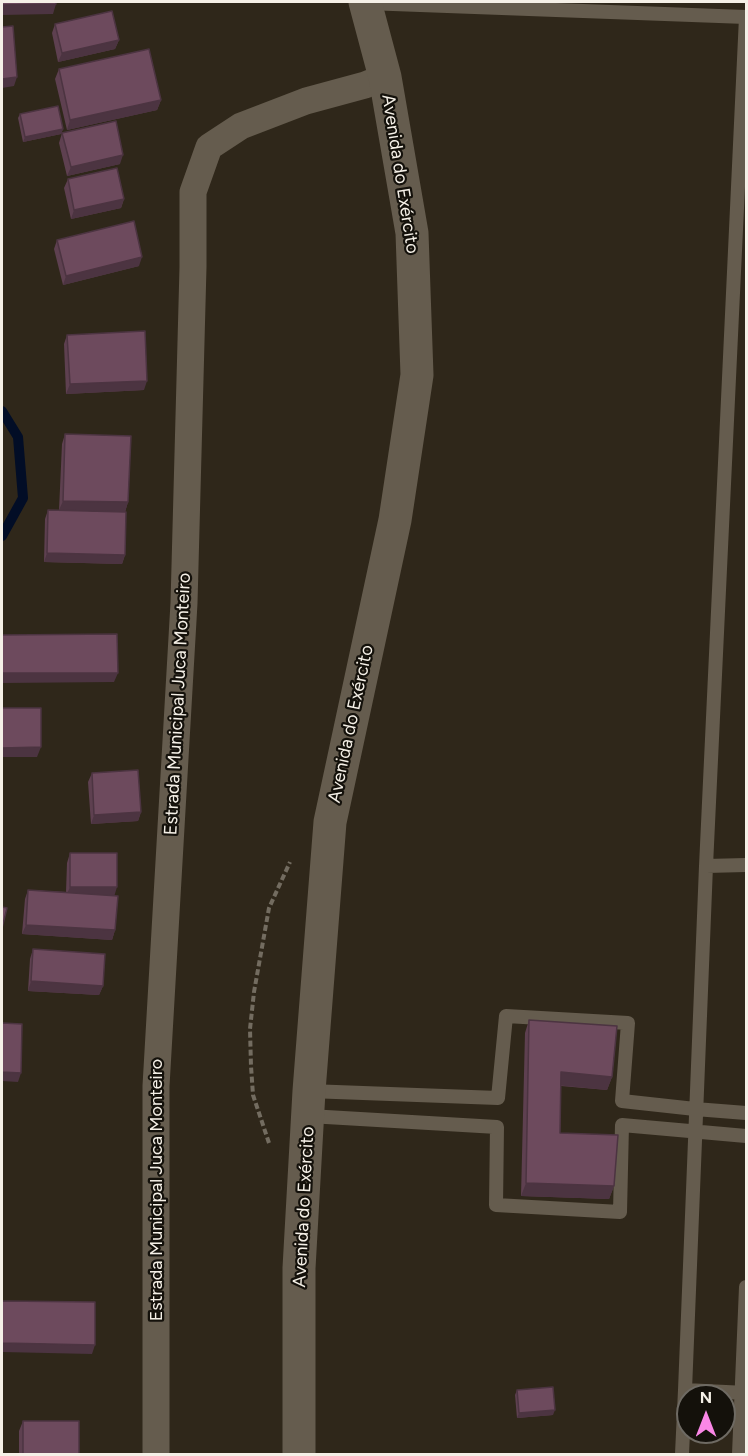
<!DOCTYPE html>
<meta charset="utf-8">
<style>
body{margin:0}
#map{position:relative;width:748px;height:1456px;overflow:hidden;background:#2f271a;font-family:Figtree,sans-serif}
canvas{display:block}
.frame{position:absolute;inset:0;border:3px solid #f5f0e7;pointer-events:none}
.north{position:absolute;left:676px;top:1384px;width:60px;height:60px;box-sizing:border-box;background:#14110b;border:2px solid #6e6a63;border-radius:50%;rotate:0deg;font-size:16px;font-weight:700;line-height:24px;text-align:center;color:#f5f0e7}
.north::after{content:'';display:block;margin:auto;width:21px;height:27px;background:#fa87e7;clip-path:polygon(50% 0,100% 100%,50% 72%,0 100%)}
</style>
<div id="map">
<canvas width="748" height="1456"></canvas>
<div class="frame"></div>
<div class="north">N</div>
</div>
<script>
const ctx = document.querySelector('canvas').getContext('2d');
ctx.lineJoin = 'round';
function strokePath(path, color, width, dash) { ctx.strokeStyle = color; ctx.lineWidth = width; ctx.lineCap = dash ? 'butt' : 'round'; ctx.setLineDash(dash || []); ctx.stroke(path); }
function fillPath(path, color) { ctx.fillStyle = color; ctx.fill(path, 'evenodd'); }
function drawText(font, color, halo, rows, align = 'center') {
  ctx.font = font + ' Figtree,sans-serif'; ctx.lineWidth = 4.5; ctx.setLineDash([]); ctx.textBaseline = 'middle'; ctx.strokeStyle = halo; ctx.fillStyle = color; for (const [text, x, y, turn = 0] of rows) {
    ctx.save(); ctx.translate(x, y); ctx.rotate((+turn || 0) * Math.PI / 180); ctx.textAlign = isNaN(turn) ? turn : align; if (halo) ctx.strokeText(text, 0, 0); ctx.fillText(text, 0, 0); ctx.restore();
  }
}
strokePath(new Path2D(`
 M 2,411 L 18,437 L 23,498 L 2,536`), '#020d26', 10);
strokePath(new Path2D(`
 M 269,1143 L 253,1095 L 251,1066 L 250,1029 L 254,992 L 269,908 L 290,862`), '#736c60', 4, [6, 3]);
strokePath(new Path2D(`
 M 366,3 L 746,17
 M 706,866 L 746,865
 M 309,1091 L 498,1098 L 506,1016 L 628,1023 L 622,1101 L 695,1109 L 746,1113
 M 309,1116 L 497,1127 L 496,1205 L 620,1212 L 622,1125 L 746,1136
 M 685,1390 L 746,1393
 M 682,1454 L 685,1390 L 706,866 L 746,17
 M 739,1454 L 746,1287`), '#655c4e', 14);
strokePath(new Path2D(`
 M 156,1454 L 156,1086 L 184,603 L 193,267 L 193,192 L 209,147 L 241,126 L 306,101 L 365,85 L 385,77`), '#655c4e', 27);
strokePath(new Path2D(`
 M 299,1454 L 299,1268 L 309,1091 L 330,822 L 395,520 L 417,375 L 412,233 L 385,77 L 365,2`), '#655c4e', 33);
fillPath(new Path2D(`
 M 55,24 L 119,40 L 115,49 L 58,62 L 52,33 Z
 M 59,69 L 161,100 L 157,110 L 67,130 L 55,79 Z
 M 20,114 L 63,129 L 61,134 L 23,142 L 18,118 Z
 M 62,133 L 120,164 L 67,176 L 59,143 Z
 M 68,179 L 124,199 L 121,208 L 71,219 L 64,188 Z
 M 57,240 L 139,266 L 63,285 L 54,249 Z
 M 67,335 L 144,390 L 66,394 L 64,344 Z
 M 65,434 L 128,502 L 125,512 L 59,510 L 62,444 Z
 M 48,510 L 125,555 L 122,564 L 44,562 L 45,519 Z
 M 92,773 L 141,812 L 138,821 L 91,824 L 88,782 Z
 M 70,853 L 114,895 L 115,930 L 112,940 L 22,934 L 25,899 L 28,890 L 66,892 L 67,863 Z
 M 33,949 L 103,986 L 99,995 L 28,991 L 30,959 Z
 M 529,1020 L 612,1077 L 607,1090 L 561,1086 L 560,1133 L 614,1186 L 609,1199 L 521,1196 L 525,1033 Z
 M 517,1390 L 553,1415 L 517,1418 L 515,1395 Z
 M 23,1421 L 79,1455 L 19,1455 L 19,1431 Z`), '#5e4050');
fillPath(new Path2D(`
 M 56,4 L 53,14 L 2,15 L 2,5 Z
 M 119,40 L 115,49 L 58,62 L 62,53 Z
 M 17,77 L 14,86 L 2,88 L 2,79 Z
 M 161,100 L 157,110 L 67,130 L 70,120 Z
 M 63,129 L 61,134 L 23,142 L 25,137 Z
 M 123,155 L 120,164 L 67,176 L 71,167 Z
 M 124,199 L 121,208 L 71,219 L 74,210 Z
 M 142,257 L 139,266 L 63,285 L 66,276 Z
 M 147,381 L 144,390 L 66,394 L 70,384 Z
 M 63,501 L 128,502 L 125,512 L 59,510 Z
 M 47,553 L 125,555 L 122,564 L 44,562 Z
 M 2,673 L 118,673 L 114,682 L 2,683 Z
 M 41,747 L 37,757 L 2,757 L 2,748 Z
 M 141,812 L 138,821 L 91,824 L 94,815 Z
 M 70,887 L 117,887 L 114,897 L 66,896 Z
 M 26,925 L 115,930 L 112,940 L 22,934 Z
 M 31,981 L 103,986 L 99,995 L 28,991 Z
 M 2,1072 L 21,1073 L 18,1082 L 2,1081 Z
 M 561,1072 L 612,1077 L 607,1090 L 556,1085 Z
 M 526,1183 L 614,1186 L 609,1199 L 521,1196 Z
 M 2,1343 L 95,1345 L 92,1354 L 2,1352 Z
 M 555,1410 L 553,1415 L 517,1418 L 519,1413 Z`), '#4c3441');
const building = new Path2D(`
 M 2,2 L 56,2 L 56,4 L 2,5 Z
 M 112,11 L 119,40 L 62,53 L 55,24 Z
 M 13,26 L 17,77 L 2,79 L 2,27 Z
 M 149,49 L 161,100 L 70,120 L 59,69 Z
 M 58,106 L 63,129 L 25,137 L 20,114 Z
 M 116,121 L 123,155 L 71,167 L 62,133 Z
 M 117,168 L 124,199 L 74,210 L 68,179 Z
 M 134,221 L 142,257 L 66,276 L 57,240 Z
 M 145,331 L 147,381 L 70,384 L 67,335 Z
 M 65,434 L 131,436 L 128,502 L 63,501 Z
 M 48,510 L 126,512 L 125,555 L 47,553 Z
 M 117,634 L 118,673 L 2,673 L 2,635 Z
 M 2,708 L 41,708 L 41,747 L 2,748 Z
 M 138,770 L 141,812 L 94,815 L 92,773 Z
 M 70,853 L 117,853 L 117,887 L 70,887 Z
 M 28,890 L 118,896 L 115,930 L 26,925 Z
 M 2,907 L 7,908 L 2,928 Z
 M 33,949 L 105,954 L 103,986 L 31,981 Z
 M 529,1020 L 617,1026 L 612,1077 L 561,1072 L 560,1133 L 618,1135 L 614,1186 L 526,1183 Z
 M 2,1023 L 22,1024 L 21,1073 L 2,1072 Z
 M 2,1301 L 95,1302 L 95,1345 L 2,1343 Z
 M 553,1387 L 555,1410 L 519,1413 L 517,1390 Z
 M 23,1421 L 79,1421 L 79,1455 L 23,1455 Z`);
fillPath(building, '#6d4a5d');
strokePath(building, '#4c3441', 1.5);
drawText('18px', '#f5f0e7', '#14110b', [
 ["Avenida do Exército",400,174,81],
 ["Estrada Municipal Juca Monteiro",178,704,-87],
 ["Avenida do Exército",351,724,-78],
 ["Estrada Municipal Juca Monteiro",157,1190,-90],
 ["Avenida do Exército",304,1207,-87]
]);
</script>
